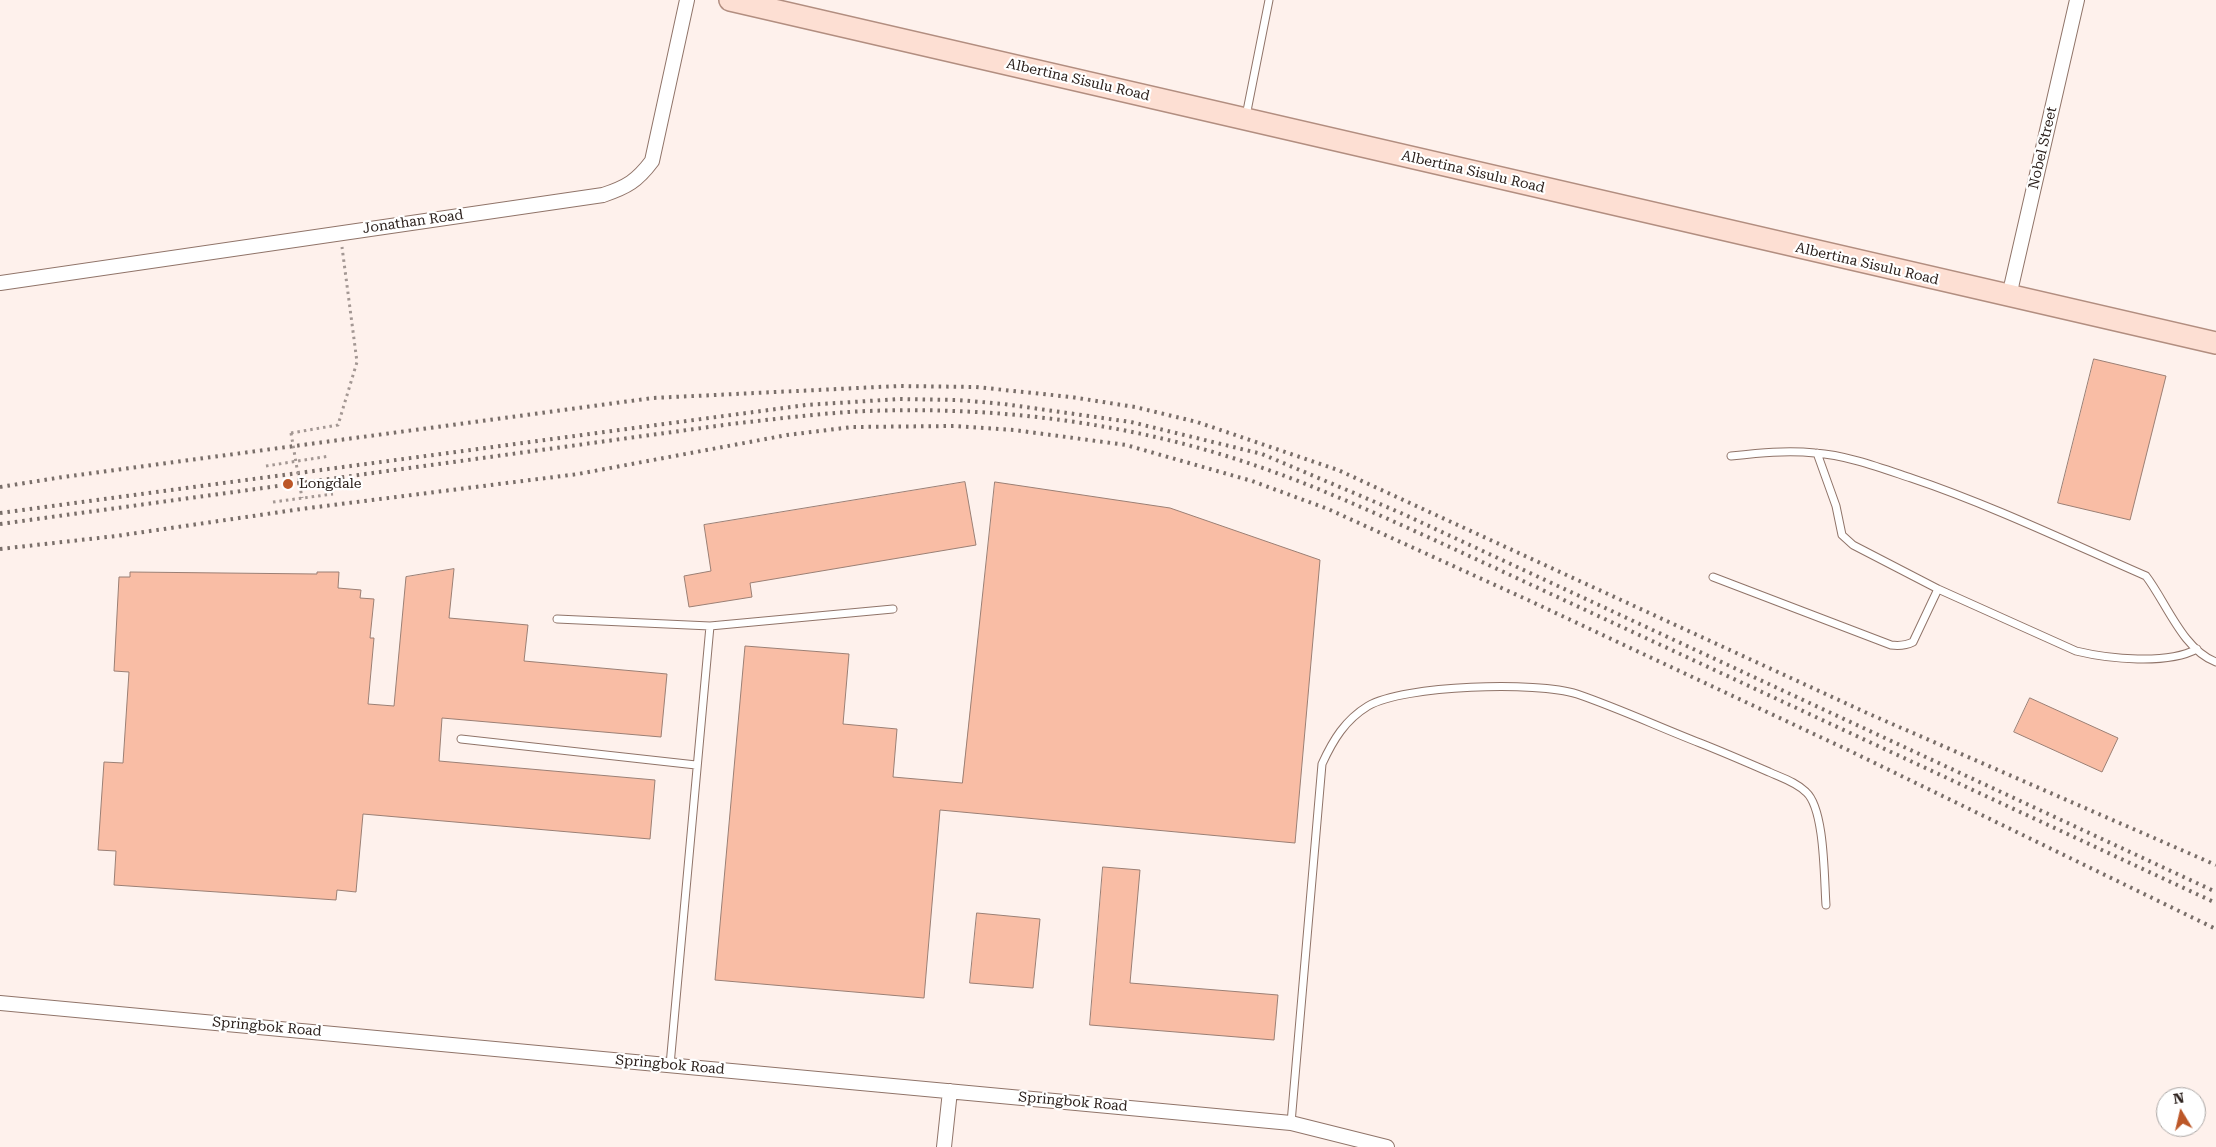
<!DOCTYPE html>
<style>
body{margin:0}
#map{position:relative;width:2216px;height:1147px;overflow:hidden;background:#fef1ec;font-family:"Roboto Serif",serif}
canvas{display:block}
.north{position:absolute;left:2156px;top:1087px;width:50px;height:50px;box-sizing:border-box;background:#fff;border:1px solid #aaa6a4;border-radius:50%;rotate:351deg;font-size:14px;font-weight:700;line-height:20px;text-align:center;color:#2b201c}
.north::after{content:'';display:block;margin:auto;width:18px;height:22px;background:#bc5728;clip-path:polygon(50% 0,100% 100%,50% 72%,0 100%)}
</style>
<div id="map">
<canvas width="2216" height="1147"></canvas>
<div class="north">N</div>
</div>
<script>
const ctx = document.querySelector('canvas').getContext('2d');
ctx.lineJoin = 'round';
function fillPath(path, color) { ctx.fillStyle = color; ctx.fill(path, 'evenodd'); }
function strokePath(path, color, width, dash) { ctx.strokeStyle = color; ctx.lineWidth = width; ctx.lineCap = dash ? 'butt' : 'round'; ctx.setLineDash(dash || []); ctx.stroke(path); }
function drawText(font, color, halo, rows, align = 'center') {
  ctx.font = font + ' "Roboto Serif",serif'; ctx.lineWidth = 4.5; ctx.setLineDash([]); ctx.textBaseline = 'middle'; ctx.strokeStyle = halo; ctx.fillStyle = color; for (const [text, x, y, turn = 0] of rows) {
    ctx.save(); ctx.translate(x, y); ctx.rotate((+turn || 0) * Math.PI / 180); ctx.textAlign = isNaN(turn) ? turn : align; if (halo) ctx.strokeText(text, 0, 0); ctx.fillText(text, 0, 0); ctx.restore();
  }
}
const building = new Path2D(`
 M 2094,359 L 2166,376 L 2130,520 L 2058,503 Z
 M 965,482 L 976,545 L 750,583 L 752,597 L 689,607 L 684,576 L 711,571 L 704,525 Z
 M 995,482 L 1170,508 L 1320,560 L 1295,843 L 940,810 L 924,998 L 715,980 L 745,646 L 849,654 L 843,724 L 897,729 L 893,777 L 962,783 Z
 M 454,569 L 449,618 L 528,625 L 524,661 L 667,674 L 661,737 L 442,718 L 439,761 L 655,780 L 650,839 L 363,814 L 356,892 L 337,890 L 336,900 L 114,885 L 116,851 L 98,850 L 104,762 L 123,763 L 129,672 L 114,671 L 119,577 L 130,577 L 130,572 L 317,574 L 317,572 L 339,572 L 338,588 L 361,590 L 360,598 L 374,599 L 370,638 L 374,638 L 368,704 L 394,706 L 406,577 Z
 M 2030,698 L 2118,738 L 2102,772 L 2014,732 Z
 M 1103,867 L 1140,870 L 1130,983 L 1278,995 L 1274,1040 L 1090,1025 Z
 M 977,913 L 1040,919 L 1033,988 L 970,983 Z`);
fillPath(building, '#f9bda5');
strokePath(building, '#9b7f74', 1);
const service = new Path2D(`
 M 1246,116 L 1269,0
 M 1817,453 L 1836,506 L 1842,535 L 1853,545 L 1938,589 L 2076,651 C 2109,659 2167,665 2197,649
 M 1731,456 C 1759,453 1787,450 1815,453 C 1846,455 1881,468 1911,478 C 1991,505 2068,542 2146,576 C 2166,602 2183,650 2216,662
 M 1713,577 L 1891,645 C 1899,646 1905,646 1913,642 L 1938,589
 M 557,619 L 710,626 L 893,609
 M 461,739 L 696,765
 M 670,1065 L 710,626
 M 1291,1123 L 1322,764 C 1333,740 1345,720 1368,706 C 1404,685 1537,681 1577,694 C 1618,708 1659,727 1700,743 C 1723,752 1746,762 1769,772 C 1782,778 1796,782 1806,792 C 1825,809 1824,879 1826,905`);
const minor = new Path2D(`
 M 0,283 L 603,195 C 627,187 637,181 652,161 L 687,0
 M 2009,296 L 2077,0
 M 0,1003 L 1291,1123 L 1387,1147
 M 944,1147 L 950,1091`);
const primary = new Path2D(`
 M 730,0 L 2216,343`);
strokePath(service, '#907469', 9);
strokePath(minor, '#907469', 16);
strokePath(primary, '#b28e80', 24);
strokePath(new Path2D(`
 M 291,433 L 338,425 L 357,362 L 342,247
 M 266,466 L 330,456
 M 273,502 L 333,494`), '#a39793', 3, [2.5, 4]);
strokePath(service, '#fff', 7);
strokePath(minor, '#fff', 14);
strokePath(primary, '#fddfd3', 21);
strokePath(new Path2D(`
 M 0,487 L 63,477 L 653,398 L 899,386 L 976,387 L 1071,397 L 1135,407 L 1197,422 L 1338,470 L 1867,713 L 2216,865
 M 0,513 L 806,405 L 899,399 L 958,400 L 1004,404 L 1131,422 L 1262,454 L 1401,513 L 2216,892
 M 0,524 L 731,424 C 776,419 821,413 867,411 C 998,406 1133,423 1257,466 C 1324,489 1388,519 1452,548 L 2216,903
 M 0,549 L 116,536 L 301,509 L 578,474 L 787,435 L 852,427 L 954,426 L 1014,430 L 1126,445 L 1252,481 L 1328,509 L 1528,600 L 1848,750 L 2216,929`), '#796e69', 4, [2.5, 5]);
strokePath(new Path2D(`
 M 291,433 L 302,498`), '#a39793', 3, [2.5, 4]);
for (const [x, y, r, color] of [
 [288,484,6,"#bc5728"]
]) { const dot = new Path2D(); dot.arc(x, y, r, 0, 2 * Math.PI); ctx.fillStyle = color; ctx.fill(dot); strokePath(dot, '#fff', 2); }
drawText('14px', '#2b201c', '#fff', [
 ["Albertina Sisulu Road",1078,80,13],
 ["Nobel Street",2043,148,-77],
 ["Albertina Sisulu Road",1473,172,13],
 ["Jonathan Road",413,222,-8],
 ["Albertina Sisulu Road",1867,264,13],
 ["Springbok Road",267,1027,5],
 ["Springbok Road",670,1065,5],
 ["Springbok Road",1073,1102,5]
]);
drawText('14px', '#2b201c', '#fff', [
 ["Longdale",299,484]
], 'left');
</script>
